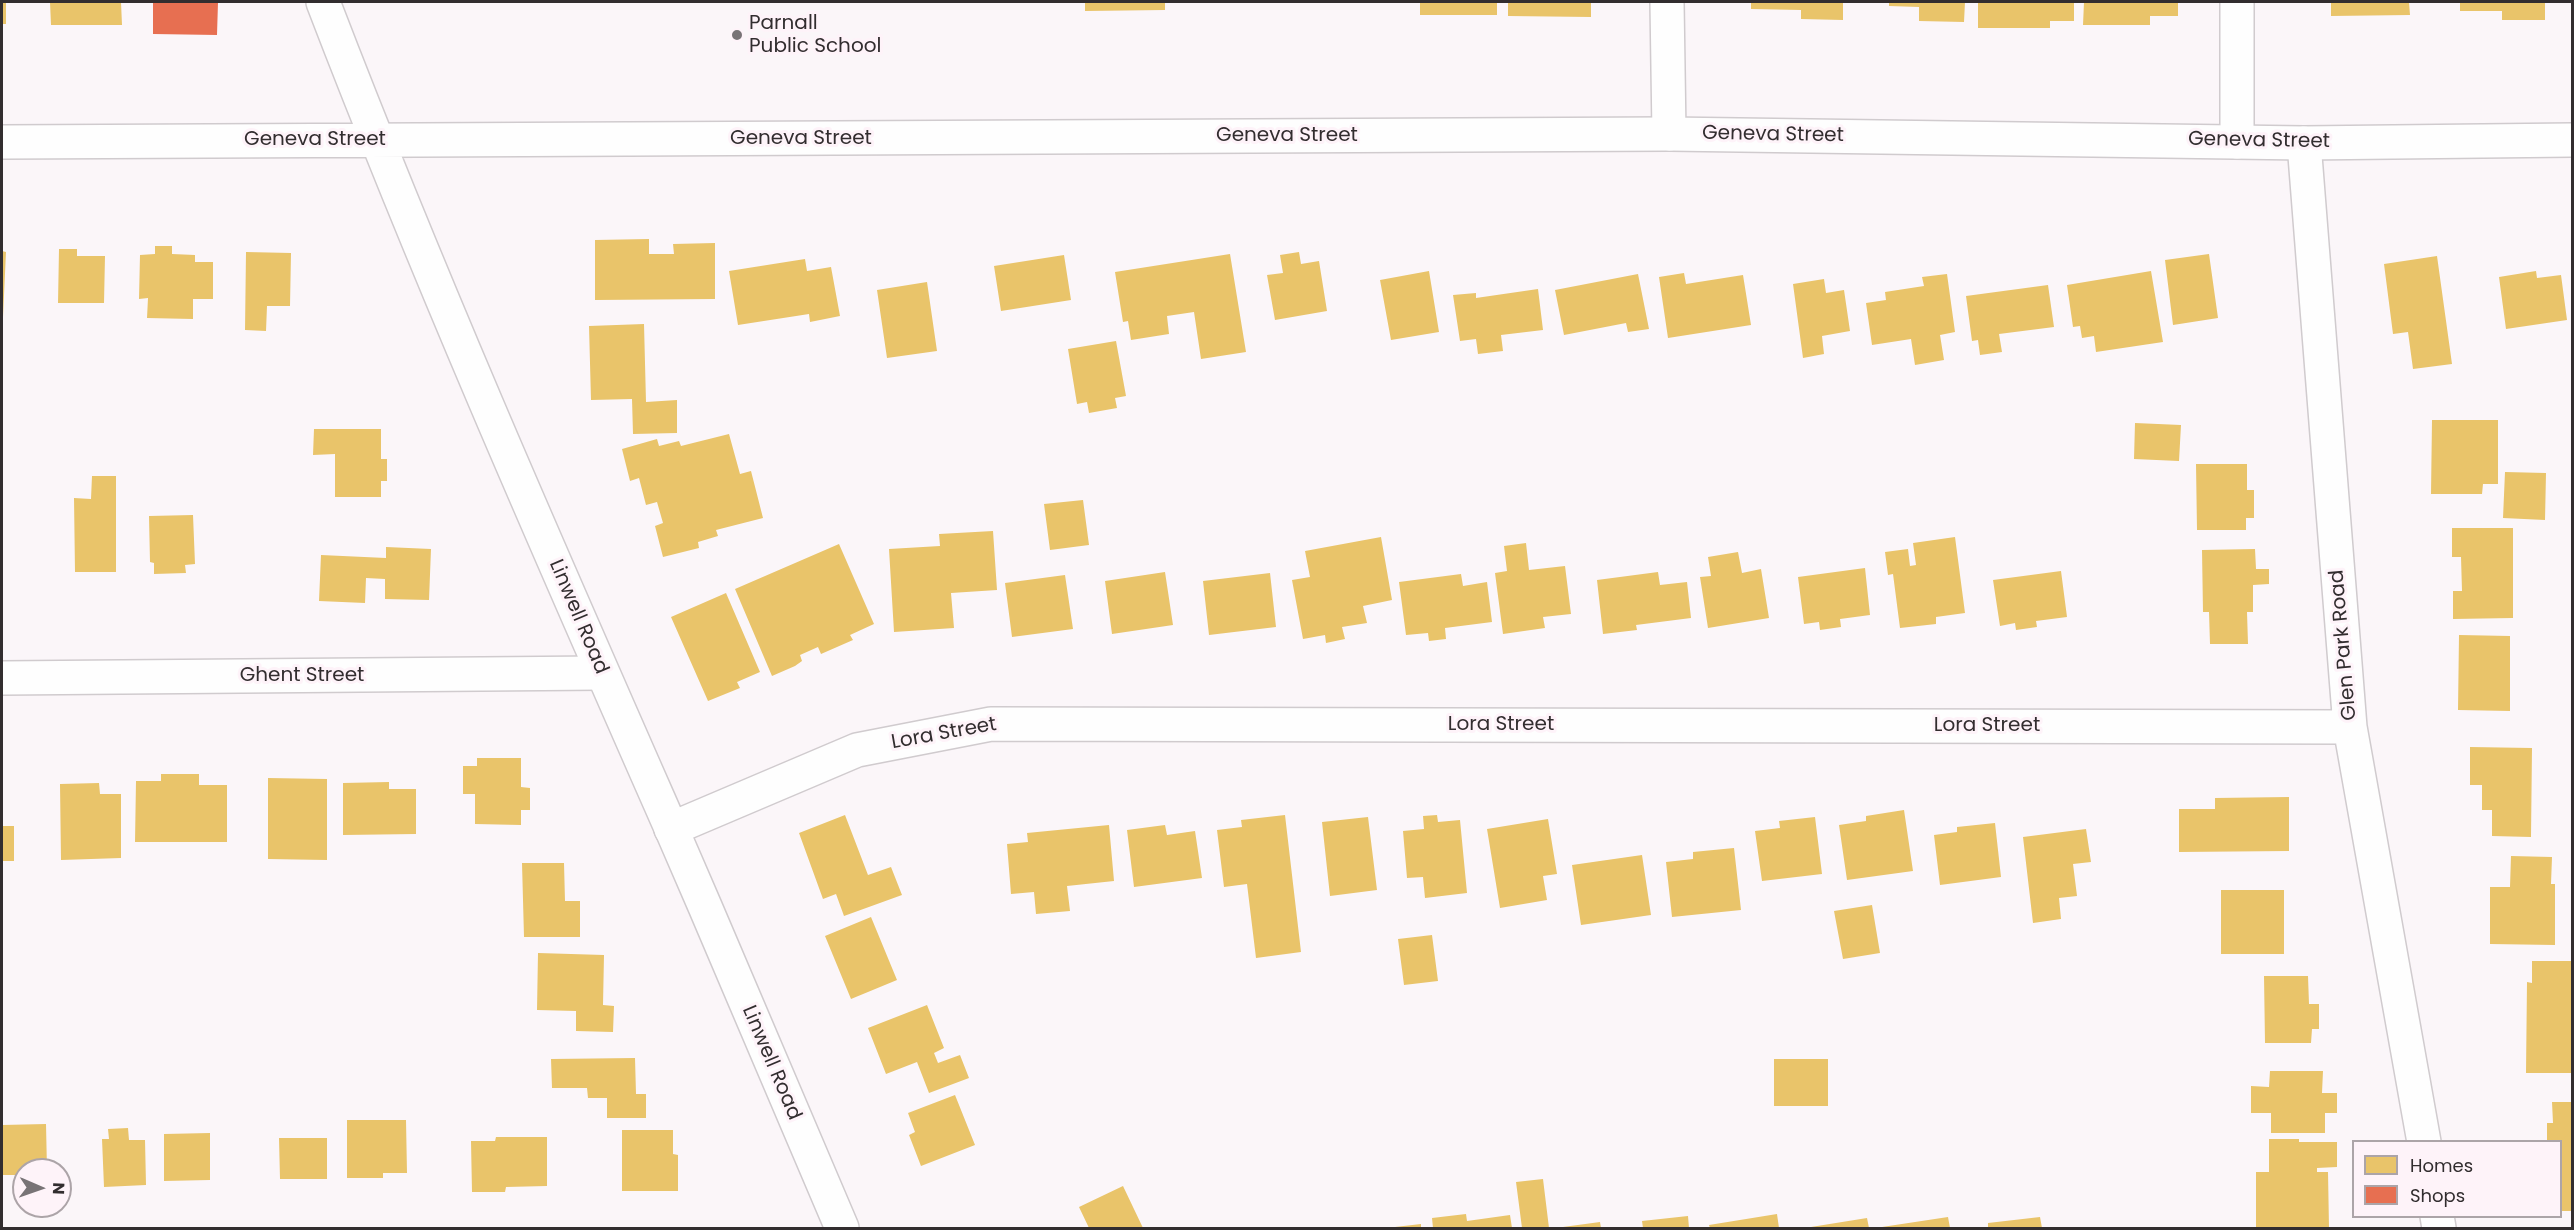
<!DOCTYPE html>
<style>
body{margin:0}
#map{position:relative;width:2574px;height:1230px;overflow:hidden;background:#fbf6f9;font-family:Poppins,sans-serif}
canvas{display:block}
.frame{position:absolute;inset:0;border:3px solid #322d2f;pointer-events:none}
.legend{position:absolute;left:2352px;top:1140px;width:210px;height:78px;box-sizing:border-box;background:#fef3f9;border:2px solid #aca4a8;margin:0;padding:8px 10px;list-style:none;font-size:18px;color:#322d2f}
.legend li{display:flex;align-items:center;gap:12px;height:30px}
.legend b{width:30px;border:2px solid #aca4a8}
.north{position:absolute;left:12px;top:1158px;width:60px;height:60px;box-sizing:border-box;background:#fef3f9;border:2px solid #aca4a8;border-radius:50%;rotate:92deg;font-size:16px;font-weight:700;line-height:24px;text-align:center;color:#322d2f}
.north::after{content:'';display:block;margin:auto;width:21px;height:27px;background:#787376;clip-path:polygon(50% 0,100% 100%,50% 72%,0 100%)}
</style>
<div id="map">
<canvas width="2574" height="1230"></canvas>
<div class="frame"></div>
<ul class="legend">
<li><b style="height:16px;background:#e9c46a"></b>Homes</li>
<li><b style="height:16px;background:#e76f51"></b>Shops</li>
</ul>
<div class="north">N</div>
</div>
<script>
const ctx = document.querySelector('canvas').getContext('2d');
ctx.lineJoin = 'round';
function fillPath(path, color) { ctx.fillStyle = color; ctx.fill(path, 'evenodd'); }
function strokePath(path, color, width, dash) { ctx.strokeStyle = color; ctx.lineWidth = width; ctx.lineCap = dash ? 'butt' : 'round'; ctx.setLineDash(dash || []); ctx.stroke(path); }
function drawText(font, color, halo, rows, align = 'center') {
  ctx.font = font + ' Poppins,sans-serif'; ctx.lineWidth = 6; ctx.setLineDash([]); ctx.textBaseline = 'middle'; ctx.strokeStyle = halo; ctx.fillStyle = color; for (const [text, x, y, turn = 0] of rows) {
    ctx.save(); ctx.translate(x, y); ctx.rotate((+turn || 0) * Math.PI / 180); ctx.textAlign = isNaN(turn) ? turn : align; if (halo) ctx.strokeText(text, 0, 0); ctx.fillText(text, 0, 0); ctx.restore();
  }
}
fillPath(new Path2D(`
 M 2,2 L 6,2 L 6,24 L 2,24 Z
 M 50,2 L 121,2 L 122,25 L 51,25 Z
 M 1085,2 L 1165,2 L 1165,10 L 1085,11 Z
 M 1420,2 L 1497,2 L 1497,15 L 1420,15 Z
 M 1508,2 L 1591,2 L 1591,17 L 1508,16 Z
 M 1751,2 L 1843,2 L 1843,20 L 1801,19 L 1801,10 L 1751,9 Z
 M 1889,2 L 1965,2 L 1964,22 L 1919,21 L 1919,7 L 1889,6 Z
 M 1978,2 L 2074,2 L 2074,21 L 2050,21 L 2050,28 L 1978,28 Z
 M 2084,2 L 2178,2 L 2178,16 L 2150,16 L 2150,25 L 2083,25 Z
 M 2331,2 L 2409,2 L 2410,15 L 2331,16 Z
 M 2460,2 L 2545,2 L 2545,20 L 2502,20 L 2502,11 L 2460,11 Z
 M 649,239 L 649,254 L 674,254 L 673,244 L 715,243 L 715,299 L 595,300 L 595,240 Z
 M 155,246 L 172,246 L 172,254 L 195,255 L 195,262 L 213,262 L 213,299 L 193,299 L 193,319 L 147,318 L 148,298 L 139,299 L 140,255 L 155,254 Z
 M 59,249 L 77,249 L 77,256 L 105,256 L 104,303 L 58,303 Z
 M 2,251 L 6,252 L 3,317 L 2,317 Z
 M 246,252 L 291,253 L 290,306 L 267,306 L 266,331 L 245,330 Z
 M 1299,252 L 1301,264 L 1319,261 L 1327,311 L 1275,320 L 1267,275 L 1283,273 L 1280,255 Z
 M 1230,254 L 1246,352 L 1201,359 L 1194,312 L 1167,316 L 1169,334 L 1131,340 L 1128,321 L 1123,322 L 1115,272 Z
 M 2209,254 L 2218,318 L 2173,325 L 2165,260 Z
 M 1064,255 L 1071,300 L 1001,311 L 994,266 Z
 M 2437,256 L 2452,364 L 2413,369 L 2408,332 L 2393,334 L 2384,264 Z
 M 805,259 L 807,271 L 831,267 L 840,316 L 810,322 L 809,314 L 738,325 L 729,271 Z
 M 1429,271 L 1439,332 L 1391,340 L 1380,280 Z
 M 2151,271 L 2163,342 L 2096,352 L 2094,336 L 2082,338 L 2080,326 L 2073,327 L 2067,285 Z
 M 2536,271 L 2537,278 L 2561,275 L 2567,320 L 2506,329 L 2499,277 Z
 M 1684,273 L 1686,284 L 1743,275 L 1751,325 L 1668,338 L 1659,277 Z
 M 1638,274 L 1649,329 L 1628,332 L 1626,323 L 1564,335 L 1555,290 Z
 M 1947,274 L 1955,332 L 1940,335 L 1944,360 L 1915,365 L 1911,339 L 1872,345 L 1866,303 L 1886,300 L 1885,292 L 1924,286 L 1922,277 Z
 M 1824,279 L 1826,293 L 1844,290 L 1850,331 L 1822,336 L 1824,354 L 1803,358 L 1793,284 Z
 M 927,282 L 937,351 L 887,358 L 877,290 Z
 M 2048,285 L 2054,327 L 1999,334 L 2002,352 L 1980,355 L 1978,340 L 1972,341 L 1966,296 Z
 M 1538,289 L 1543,330 L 1501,335 L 1503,351 L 1478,354 L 1476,339 L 1460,341 L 1453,295 L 1476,293 L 1476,298 Z
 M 644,324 L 646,402 L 677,400 L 677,433 L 633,434 L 632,399 L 591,400 L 589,326 Z
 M 1116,341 L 1126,396 L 1115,398 L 1117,408 L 1089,413 L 1087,402 L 1077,404 L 1068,349 Z
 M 2432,420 L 2498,420 L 2498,484 L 2483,484 L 2482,494 L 2431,494 Z
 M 2135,423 L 2181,425 L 2179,461 L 2134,459 Z
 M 314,429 L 381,429 L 381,459 L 387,459 L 387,481 L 381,481 L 381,497 L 335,497 L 335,454 L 313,455 Z
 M 729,434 L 740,474 L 751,471 L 763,518 L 716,530 L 718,536 L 698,542 L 699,548 L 663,557 L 655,526 L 663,523 L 657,502 L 646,505 L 639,478 L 630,481 L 622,449 L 657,439 L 659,446 L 679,441 L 681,446 Z
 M 2196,464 L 2247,464 L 2247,490 L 2254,490 L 2254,518 L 2246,518 L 2246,530 L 2197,530 Z
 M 2505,472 L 2546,473 L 2545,520 L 2503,518 Z
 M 92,476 L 116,476 L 116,572 L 75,572 L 74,498 L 91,499 Z
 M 1083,500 L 1089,545 L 1050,550 L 1044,504 Z
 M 193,515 L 195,564 L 185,565 L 186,573 L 154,574 L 154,563 L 150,562 L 149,516 Z
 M 2452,528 L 2513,528 L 2513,618 L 2453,619 L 2453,591 L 2462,591 L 2461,557 L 2452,557 Z
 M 993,531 L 997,590 L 951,593 L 954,628 L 894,632 L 889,549 L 940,546 L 939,534 Z
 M 1381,537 L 1392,600 L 1363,606 L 1367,623 L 1342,627 L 1345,639 L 1326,643 L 1325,635 L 1303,639 L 1292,580 L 1310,577 L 1305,551 Z
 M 1955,537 L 1965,613 L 1936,617 L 1936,624 L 1900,628 L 1893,574 L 1888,575 L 1885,552 L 1908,549 L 1910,566 L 1916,565 L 1913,543 Z
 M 1526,543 L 1529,570 L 1565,566 L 1571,614 L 1543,617 L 1545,628 L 1503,634 L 1495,573 L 1507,571 L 1504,546 Z
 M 839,544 L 874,624 L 850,635 L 853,640 L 821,654 L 818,647 L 800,655 L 802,661 L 795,666 L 772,676 L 735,589 Z
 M 386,547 L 431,549 L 429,600 L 385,599 L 385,579 L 366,578 L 365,603 L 319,601 L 321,555 L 386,558 Z
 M 2255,549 L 2256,569 L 2269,569 L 2269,584 L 2253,585 L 2253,612 L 2247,612 L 2248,644 L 2210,644 L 2209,612 L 2203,612 L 2202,550 Z
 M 1738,552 L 1742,573 L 1761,569 L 1769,618 L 1708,628 L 1700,577 L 1711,576 L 1708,557 Z
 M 1865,568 L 1870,615 L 1840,619 L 1841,627 L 1820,630 L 1819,622 L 1804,624 L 1798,577 Z
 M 2061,571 L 2067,617 L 2036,621 L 2037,627 L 2016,630 L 2015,623 L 2000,626 L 1993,580 Z
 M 1165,572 L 1173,625 L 1112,634 L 1105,581 Z
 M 1658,572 L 1660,585 L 1687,582 L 1691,618 L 1636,625 L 1637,630 L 1603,634 L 1597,580 Z
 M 1270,573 L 1276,627 L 1209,635 L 1203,581 Z
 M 1461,574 L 1463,586 L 1487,582 L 1492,622 L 1445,628 L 1446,639 L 1429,641 L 1428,633 L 1406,635 L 1399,582 Z
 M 1065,575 L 1073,629 L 1012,637 L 1005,583 Z
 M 726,593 L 760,672 L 737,682 L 740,688 L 708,701 L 671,617 Z
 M 2459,635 L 2510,636 L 2510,711 L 2458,710 Z
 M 2470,747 L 2532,748 L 2531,837 L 2492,836 L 2492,810 L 2482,810 L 2482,785 L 2470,785 Z
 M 477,758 L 521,758 L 521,787 L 530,788 L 530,810 L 521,810 L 521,825 L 475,824 L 475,794 L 463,794 L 463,766 L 477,766 Z
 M 161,774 L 199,774 L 199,785 L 227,785 L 227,842 L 135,842 L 136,781 L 161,781 Z
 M 268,778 L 327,779 L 327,860 L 268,859 Z
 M 389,782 L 389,789 L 416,789 L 416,834 L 343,835 L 343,783 Z
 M 99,783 L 100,794 L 121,794 L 121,858 L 61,860 L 60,784 Z
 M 2289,797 L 2289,851 L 2179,852 L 2179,809 L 2215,809 L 2215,798 Z
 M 1904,810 L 1913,871 L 1847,880 L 1839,825 L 1866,821 L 1866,816 Z
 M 845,815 L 868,875 L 891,867 L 902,895 L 844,916 L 836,894 L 823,899 L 799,833 Z
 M 1285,815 L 1301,952 L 1256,958 L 1247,884 L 1224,887 L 1217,830 L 1242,827 L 1241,820 Z
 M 1437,815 L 1438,822 L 1460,820 L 1467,893 L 1425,898 L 1423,877 L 1407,878 L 1403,831 L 1424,829 L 1423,816 Z
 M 1368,817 L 1377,890 L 1330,896 L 1322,822 Z
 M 1815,817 L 1822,874 L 1762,881 L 1755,831 L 1780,828 L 1779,821 Z
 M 1548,819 L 1557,874 L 1543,876 L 1547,900 L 1500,908 L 1487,829 Z
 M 1995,823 L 2001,877 L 1940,885 L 1934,835 L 1957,832 L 1957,827 Z
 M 1109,825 L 1114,881 L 1067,886 L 1070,911 L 1036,914 L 1034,892 L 1011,894 L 1007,844 L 1028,842 L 1027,833 Z
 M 1165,825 L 1167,835 L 1195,831 L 1202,878 L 1134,887 L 1127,830 Z
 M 2,826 L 14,826 L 14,861 L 2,861 Z
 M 2086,829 L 2091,862 L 2073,864 L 2077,896 L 2059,898 L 2061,919 L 2033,923 L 2023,837 Z
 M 1734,848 L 1741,910 L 1672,917 L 1666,862 L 1693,859 L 1693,852 Z
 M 1642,855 L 1651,915 L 1581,925 L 1572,865 Z
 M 2511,856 L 2552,857 L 2551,884 L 2555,884 L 2555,945 L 2490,944 L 2490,887 L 2510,887 Z
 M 522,863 L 564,863 L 565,901 L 580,901 L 580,937 L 524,937 Z
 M 2221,890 L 2284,890 L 2284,954 L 2221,954 Z
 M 1872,905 L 1880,953 L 1843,959 L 1834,911 Z
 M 871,917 L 897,980 L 851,999 L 825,936 Z
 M 1432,935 L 1438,981 L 1404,985 L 1398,939 Z
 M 538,953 L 604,955 L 603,1005 L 614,1006 L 613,1032 L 576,1031 L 576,1011 L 537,1010 Z
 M 2532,961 L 2572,961 L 2572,1073 L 2526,1073 L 2527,982 L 2532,983 Z
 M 2264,976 L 2308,976 L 2309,1004 L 2319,1004 L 2319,1029 L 2312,1029 L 2311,1043 L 2265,1043 Z
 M 927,1005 L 944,1048 L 934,1053 L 938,1063 L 960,1055 L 969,1078 L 929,1093 L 917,1062 L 886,1074 L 868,1028 Z
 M 635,1058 L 636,1094 L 646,1094 L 646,1118 L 607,1118 L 607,1098 L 588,1098 L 587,1088 L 552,1088 L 551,1059 Z
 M 1774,1059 L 1828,1059 L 1828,1106 L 1774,1106 Z
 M 2270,1071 L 2323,1071 L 2322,1093 L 2337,1093 L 2337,1113 L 2325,1113 L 2325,1133 L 2271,1133 L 2271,1113 L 2251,1113 L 2251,1086 L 2269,1087 Z
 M 955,1095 L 975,1145 L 921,1166 L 909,1135 L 915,1132 L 908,1113 Z
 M 2552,1102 L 2572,1102 L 2572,1211 L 2560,1211 L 2560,1142 L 2547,1142 L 2547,1123 L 2553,1123 Z
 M 347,1120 L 406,1120 L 407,1173 L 383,1173 L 383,1178 L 347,1178 Z
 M 46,1124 L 47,1170 L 24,1170 L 24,1175 L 2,1175 L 2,1125 Z
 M 128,1128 L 129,1140 L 145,1140 L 146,1185 L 104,1187 L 102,1139 L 109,1139 L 108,1129 Z
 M 622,1130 L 673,1130 L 673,1154 L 678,1155 L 678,1191 L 622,1191 Z
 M 210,1133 L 210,1180 L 164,1181 L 164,1134 Z
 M 496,1137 L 547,1137 L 547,1186 L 506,1187 L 505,1192 L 472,1192 L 471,1141 L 495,1141 Z
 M 279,1138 L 327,1138 L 327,1179 L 280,1179 Z
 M 2269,1139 L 2299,1139 L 2299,1142 L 2337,1142 L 2337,1167 L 2317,1168 L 2317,1172 L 2328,1172 L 2329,1228 L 2256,1228 L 2256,1172 L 2269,1172 Z
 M 1543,1179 L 1549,1228 L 1522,1228 L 1516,1182 Z
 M 1123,1186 L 1143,1228 L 1089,1228 L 1079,1207 Z
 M 1466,1214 L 1467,1221 L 1510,1215 L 1512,1228 L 1433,1228 L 1432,1218 Z
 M 1777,1214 L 1779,1228 L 1710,1228 L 1709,1225 Z
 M 1688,1216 L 1689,1228 L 1643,1228 L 1642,1221 Z
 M 1948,1217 L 1950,1228 L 1882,1228 L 1882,1227 Z
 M 2040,1217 L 2042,1228 L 1988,1228 L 1988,1223 Z
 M 1867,1218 L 1869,1228 L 1811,1228 L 1811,1227 Z
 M 1600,1222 L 1601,1228 L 1564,1228 L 1563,1227 Z
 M 1421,1224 L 1421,1228 L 1395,1228 L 1395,1227 Z`), '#e9c46a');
fillPath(new Path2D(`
 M 153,2 L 218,2 L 217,35 L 153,34 Z`), '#e76f51');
const minor = new Path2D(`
 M 1667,2 L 1669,134
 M 2237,142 L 2237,2
 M 2304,143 L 2350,727 L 2424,1142
 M 2,678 L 602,673
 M 671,829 L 857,750 L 991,724 L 2350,727
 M 2437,1216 L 2439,1228`);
const major = new Path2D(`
 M 323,2 C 430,281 551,555 671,828 C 729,961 785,1095 842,1228
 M 2,142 L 1669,134 L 2304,143 L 2572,140`);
strokePath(minor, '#d0cbce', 36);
strokePath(major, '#d0cbce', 36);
strokePath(minor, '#fefefe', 33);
strokePath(major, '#fefefe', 33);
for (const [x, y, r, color] of [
 [737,35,6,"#787376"]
]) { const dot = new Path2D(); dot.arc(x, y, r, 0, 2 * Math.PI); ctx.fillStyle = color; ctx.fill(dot); strokePath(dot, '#fef3f9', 2); }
drawText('20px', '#322d2f', '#fef3f9', [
 ["Parnall",749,24],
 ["Public School",749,47]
], 'left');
drawText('20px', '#322d2f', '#fef3f9', [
 ["Geneva Street",1773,135,1],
 ["Geneva Street",1287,136],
 ["Geneva Street",801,139],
 ["Geneva Street",315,140],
 ["Geneva Street",2259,141,1],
 ["Linwell Road",578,617,67],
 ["Glen Park Road",2344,645,-95],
 ["Ghent Street",302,676],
 ["Lora Street",1501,725],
 ["Lora Street",1987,726],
 ["Lora Street",944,734,-10],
 ["Linwell Road",771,1063,67]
]);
</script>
